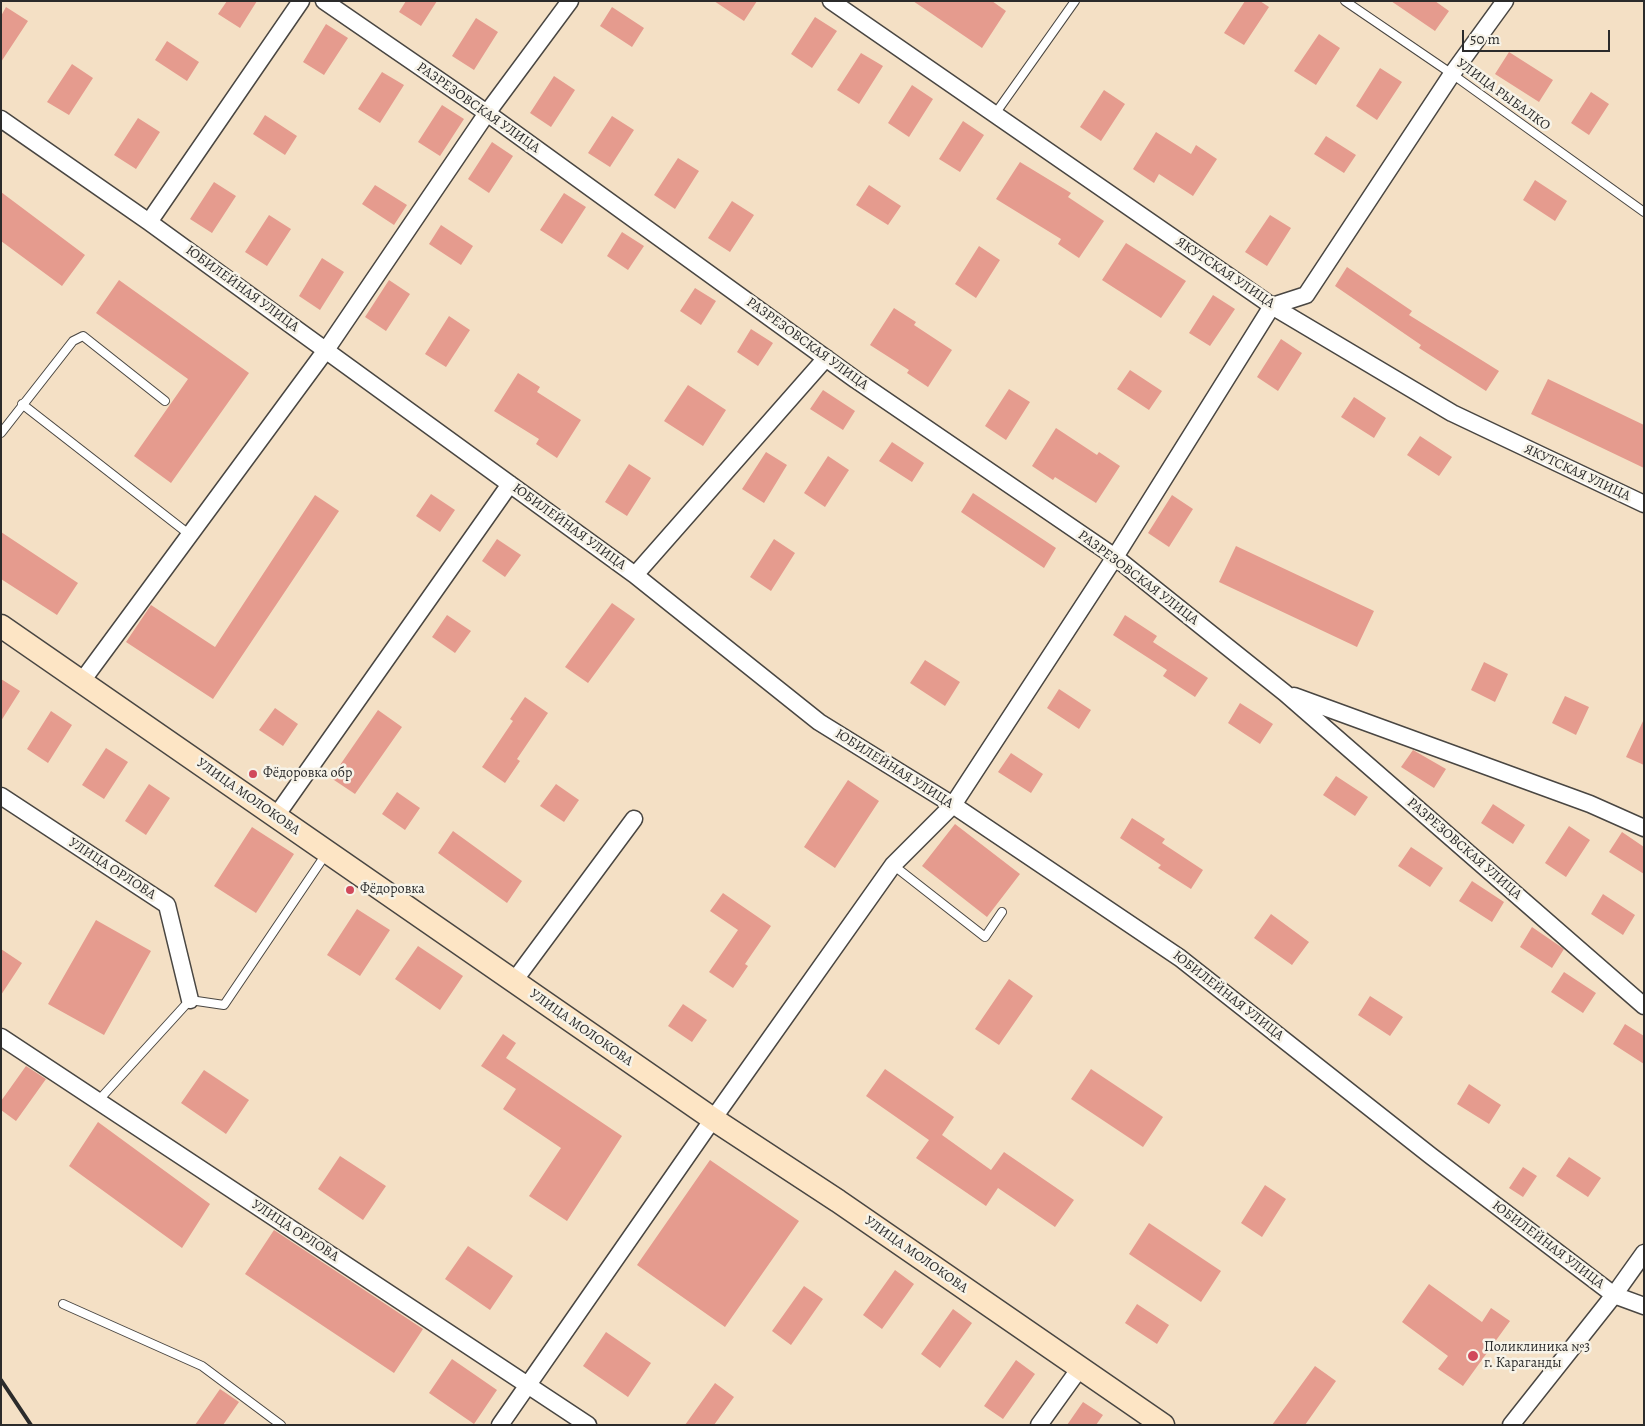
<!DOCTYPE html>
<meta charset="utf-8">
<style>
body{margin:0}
#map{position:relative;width:1645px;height:1426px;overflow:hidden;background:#f4e0c5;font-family:Alegreya,serif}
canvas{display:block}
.frame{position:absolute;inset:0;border:2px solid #2b2b2b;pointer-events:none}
.scale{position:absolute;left:1462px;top:30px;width:148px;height:22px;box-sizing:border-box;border:2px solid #2b2b2b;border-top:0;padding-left:6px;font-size:15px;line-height:18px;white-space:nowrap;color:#2b2b2b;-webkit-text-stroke:4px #f7f3e8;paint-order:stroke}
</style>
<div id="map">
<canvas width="1645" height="1426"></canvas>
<div class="frame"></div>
<div class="scale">50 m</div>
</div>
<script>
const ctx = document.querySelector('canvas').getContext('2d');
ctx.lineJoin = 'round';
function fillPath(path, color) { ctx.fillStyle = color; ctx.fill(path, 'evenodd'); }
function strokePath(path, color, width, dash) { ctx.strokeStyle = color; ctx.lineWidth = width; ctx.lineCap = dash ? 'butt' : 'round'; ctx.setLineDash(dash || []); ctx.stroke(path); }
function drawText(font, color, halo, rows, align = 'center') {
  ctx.font = font + ' Alegreya,serif'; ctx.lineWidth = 5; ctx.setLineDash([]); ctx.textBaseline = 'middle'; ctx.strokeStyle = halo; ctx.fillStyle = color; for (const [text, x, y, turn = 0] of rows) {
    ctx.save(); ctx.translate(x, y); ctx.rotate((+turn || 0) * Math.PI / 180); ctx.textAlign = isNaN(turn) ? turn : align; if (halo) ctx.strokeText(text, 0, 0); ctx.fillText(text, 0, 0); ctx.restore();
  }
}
fillPath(new Path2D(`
 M 227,1 L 257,1 L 240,28 L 218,14 Z
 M 406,1 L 437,1 L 421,26 L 399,12 Z
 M 714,1 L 757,1 L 744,21 Z
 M 913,1 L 992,1 L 1006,11 L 982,48 Z
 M 1245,1 L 1260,1 L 1269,7 L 1244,45 L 1224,33 Z
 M 1391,1 L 1435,1 L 1449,11 L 1435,31 Z
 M 6,7 L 28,21 L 1,62 L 1,16 Z
 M 612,7 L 644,28 L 632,47 L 600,26 Z
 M 815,17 L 837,31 L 812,68 L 791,54 Z
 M 476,18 L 498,32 L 474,70 L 452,56 Z
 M 326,24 L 348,38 L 324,75 L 303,62 Z
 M 1319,34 L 1340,48 L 1316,85 L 1294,71 Z
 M 167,41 L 199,62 L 187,81 L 155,60 Z
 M 1509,52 L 1553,80 L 1539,102 L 1495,74 Z
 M 861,53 L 883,66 L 859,104 L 837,90 Z
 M 72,64 L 93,78 L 69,115 L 47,102 Z
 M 1380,68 L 1402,82 L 1377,120 L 1356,106 Z
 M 382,72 L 404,85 L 380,123 L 358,109 Z
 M 554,76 L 575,90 L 551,127 L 530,113 Z
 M 912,85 L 933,99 L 909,137 L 888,123 Z
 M 1104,90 L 1125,104 L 1101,141 L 1080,127 Z
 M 1591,92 L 1609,104 L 1589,135 L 1571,123 Z
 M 442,105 L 464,119 L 440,156 L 418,142 Z
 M 265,115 L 297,136 L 285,155 L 253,134 Z
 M 612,116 L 634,130 L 610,167 L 588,153 Z
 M 138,118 L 160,132 L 136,169 L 114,155 Z
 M 963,121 L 984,135 L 960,172 L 939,159 Z
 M 1156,132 L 1191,154 L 1196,145 L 1217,159 L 1193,196 L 1159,174 L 1154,183 L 1133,169 Z
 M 1326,136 L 1356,155 L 1344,173 L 1314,154 Z
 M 492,142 L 513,156 L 489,193 L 468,179 Z
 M 678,158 L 699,171 L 675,209 L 654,195 Z
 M 1020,162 L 1071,193 L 1068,197 L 1104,221 L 1079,258 L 1058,244 L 1061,239 L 996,199 Z
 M 1535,180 L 1567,201 L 1555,221 L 1523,200 Z
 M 214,182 L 236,196 L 212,233 L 190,219 Z
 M 375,185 L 407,205 L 394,225 L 362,204 Z
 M 869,185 L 901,206 L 888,225 L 856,205 Z
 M 1,192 L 85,255 L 62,286 L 1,241 Z
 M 564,193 L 586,207 L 562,244 L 540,230 Z
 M 732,201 L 754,215 L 730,252 L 708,238 Z
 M 269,215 L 291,229 L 267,266 L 245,252 Z
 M 1270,215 L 1291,228 L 1267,266 L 1245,252 Z
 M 441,225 L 473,246 L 461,265 L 429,244 Z
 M 622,232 L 644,246 L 628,270 L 607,256 Z
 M 1126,243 L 1186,281 L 1161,318 L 1102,280 Z
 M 979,246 L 1000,260 L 976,298 L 955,284 Z
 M 322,258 L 344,272 L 320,310 L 299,296 Z
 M 1347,267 L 1412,311 L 1409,315 L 1499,371 L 1486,391 L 1419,348 L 1421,345 L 1335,286 Z
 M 119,280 L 249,373 L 171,483 L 134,456 L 188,379 L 96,313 Z
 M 389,280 L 410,294 L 386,331 L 365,317 Z
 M 695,288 L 716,301 L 701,325 L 680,311 Z
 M 1213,295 L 1235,309 L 1210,346 L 1189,333 Z
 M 894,308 L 916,322 L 914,325 L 952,350 L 928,387 L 907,373 L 909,370 L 870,345 Z
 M 449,316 L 470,330 L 446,367 L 425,354 Z
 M 751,329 L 773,343 L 758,366 L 737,352 Z
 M 1281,339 L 1302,353 L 1278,391 L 1257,377 Z
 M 1130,370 L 1162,391 L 1149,410 L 1117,389 Z
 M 518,373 L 540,387 L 537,392 L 581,420 L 557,458 L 536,444 L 539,439 L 494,411 Z
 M 1548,379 L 1644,425 L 1644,468 L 1531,414 Z
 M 688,385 L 726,410 L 703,446 L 664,421 Z
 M 1009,389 L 1030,402 L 1006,440 L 985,426 Z
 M 823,390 L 855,411 L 843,430 L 810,409 Z
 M 1354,397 L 1386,418 L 1374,438 L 1341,417 Z
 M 1056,428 L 1097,455 L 1099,452 L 1120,466 L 1096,503 L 1055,477 L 1053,480 L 1032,466 Z
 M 1420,436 L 1452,457 L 1439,476 L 1407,455 Z
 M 892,442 L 924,463 L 912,482 L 879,461 Z
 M 766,452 L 787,465 L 764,503 L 742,489 Z
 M 828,456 L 849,470 L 825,507 L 804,493 Z
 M 629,464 L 651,478 L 627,516 L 605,502 Z
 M 973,493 L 1056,548 L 1044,568 L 961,512 Z
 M 431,494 L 455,510 L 440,532 L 416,516 Z
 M 315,495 L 339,511 L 213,699 L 126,642 L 151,605 L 215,647 Z
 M 1172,495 L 1193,509 L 1169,547 L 1148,533 Z
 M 1,532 L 78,583 L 57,615 L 1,579 Z
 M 497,539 L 521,555 L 505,577 L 482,561 Z
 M 774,539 L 795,553 L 771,591 L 750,577 Z
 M 1236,546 L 1374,611 L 1357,647 L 1219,582 Z
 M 612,603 L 635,619 L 588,683 L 565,667 Z
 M 447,615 L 471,631 L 455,653 L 432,637 Z
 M 1125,615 L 1157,636 L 1153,642 L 1208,678 L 1195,697 L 1163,676 L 1167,670 L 1113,635 Z
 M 925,660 L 960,682 L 945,706 L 910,683 Z
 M 1484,662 L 1508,674 L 1495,702 L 1471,690 Z
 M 1,679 L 20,691 L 1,721 Z
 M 1059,689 L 1091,710 L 1079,729 L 1047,708 Z
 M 1565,696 L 1589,707 L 1576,735 L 1552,723 Z
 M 525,697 L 548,713 L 517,759 L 520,761 L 505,783 L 482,767 L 513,721 L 510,719 Z
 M 1240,703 L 1273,724 L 1260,744 L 1228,723 Z
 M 275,708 L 298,724 L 283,746 L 259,730 Z
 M 378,710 L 402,727 L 355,794 L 331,778 Z
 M 51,711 L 72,725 L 48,763 L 27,749 Z
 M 1644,719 L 1644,765 L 1626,757 Z
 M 106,748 L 128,762 L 104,799 L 82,785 Z
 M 1413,750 L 1446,769 L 1434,788 L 1401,767 Z
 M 1011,753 L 1043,774 L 1031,793 L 998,772 Z
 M 1336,776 L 1368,797 L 1355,816 L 1323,795 Z
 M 848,780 L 879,801 L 835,868 L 804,847 Z
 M 149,784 L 170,798 L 146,835 L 125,821 Z
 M 556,784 L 579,800 L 564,822 L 540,806 Z
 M 397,792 L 420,808 L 405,830 L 382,814 Z
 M 1493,804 L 1525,825 L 1513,844 L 1481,823 Z
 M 1132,818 L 1165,839 L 1162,843 L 1203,870 L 1191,889 L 1158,868 L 1161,865 L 1120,838 Z
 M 955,824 L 1020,874 L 987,917 L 922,866 Z
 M 1569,826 L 1590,840 L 1566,877 L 1545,863 Z
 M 252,827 L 294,854 L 256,913 L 214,886 Z
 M 453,831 L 522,881 L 507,903 L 438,853 Z
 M 1622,832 L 1644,847 L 1644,874 L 1609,852 Z
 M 1411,847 L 1443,868 L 1430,887 L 1398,866 Z
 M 1472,881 L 1504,902 L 1492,922 L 1459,901 Z
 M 723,893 L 771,926 L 745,964 L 748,966 L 733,988 L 709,972 L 738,930 L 710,911 Z
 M 1603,894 L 1635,915 L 1623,935 L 1591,914 Z
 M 357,909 L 390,930 L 360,976 L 327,955 Z
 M 1271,914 L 1309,942 L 1292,965 L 1254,938 Z
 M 96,920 L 151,951 L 104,1035 L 48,1004 Z
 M 1532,927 L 1564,949 L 1552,968 L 1520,947 Z
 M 418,946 L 463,976 L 440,1010 L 395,979 Z
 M 1,949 L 22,963 L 1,995 Z
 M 1564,972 L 1596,993 L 1583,1013 L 1551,992 Z
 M 1009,979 L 1033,996 L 999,1045 L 975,1029 Z
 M 1370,996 L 1403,1017 L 1390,1036 L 1358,1015 Z
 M 683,1004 L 707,1020 L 692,1042 L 668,1026 Z
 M 1625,1024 L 1644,1036 L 1644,1064 L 1613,1044 Z
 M 503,1034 L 516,1043 L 506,1058 L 622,1136 L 567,1221 L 529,1196 L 561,1148 L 503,1109 L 516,1089 L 481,1066 Z
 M 26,1066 L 46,1079 L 16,1121 L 1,1110 L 1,1101 Z
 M 885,1069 L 954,1117 L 942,1135 L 991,1170 L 1004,1152 L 1074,1200 L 1055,1227 L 998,1188 L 986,1206 L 916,1158 L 929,1140 L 866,1096 Z
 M 1091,1069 L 1163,1117 L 1143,1147 L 1071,1099 Z
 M 204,1070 L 249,1100 L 226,1134 L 181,1103 Z
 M 1469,1084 L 1501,1105 L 1489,1124 L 1457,1104 Z
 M 98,1122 L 210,1204 L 182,1248 L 69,1166 Z
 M 340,1156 L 386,1186 L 363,1220 L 318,1189 Z
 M 1569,1157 L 1601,1178 L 1588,1197 L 1556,1176 Z
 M 710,1160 L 799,1221 L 725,1327 L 637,1265 Z
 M 1523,1167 L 1537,1176 L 1523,1197 L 1509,1188 Z
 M 1265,1185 L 1286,1199 L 1262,1237 L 1241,1223 Z
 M 1149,1223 L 1221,1271 L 1201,1302 L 1129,1254 Z
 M 274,1230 L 423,1329 L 394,1373 L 245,1274 Z
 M 468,1246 L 513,1276 L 490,1310 L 445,1279 Z
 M 895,1270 L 914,1284 L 882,1329 L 863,1315 Z
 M 1429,1284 L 1482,1322 L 1491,1308 L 1510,1321 L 1463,1386 L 1438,1369 L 1448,1356 L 1402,1322 Z
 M 804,1286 L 823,1299 L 791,1345 L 772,1331 Z
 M 1137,1304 L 1169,1325 L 1157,1344 L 1125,1323 Z
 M 953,1309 L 972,1323 L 940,1368 L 921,1354 Z
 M 606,1332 L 651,1363 L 628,1397 L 583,1366 Z
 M 452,1359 L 497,1390 L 474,1424 L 429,1393 Z
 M 1016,1360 L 1035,1374 L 1003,1419 L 984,1406 Z
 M 1315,1366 L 1336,1381 L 1305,1425 L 1272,1425 Z
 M 715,1383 L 734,1397 L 714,1425 L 685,1425 Z
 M 220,1389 L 239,1402 L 223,1425 L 195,1425 Z
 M 1083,1402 L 1103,1415 L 1096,1425 L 1067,1425 Z`), '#e59b8e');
const lane = new Path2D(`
 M 1345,1 L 1452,74 L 1644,212
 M 995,114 L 1075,1
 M 22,404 L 190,535
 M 1,433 L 73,341 L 83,336 L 165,401
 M 893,865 L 985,937 L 1002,912
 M 98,1101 L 190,1000 L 224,1005 L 326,854
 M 63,1304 L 202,1366 L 281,1425`);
const street = new Path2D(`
 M 324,1 L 487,113 L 856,380 L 1115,557 L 1285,693 L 1644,1006
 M 831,1 L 1272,306 L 1452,413 L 1644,504
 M 1,119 L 149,222 L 635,575 L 819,722 L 953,805 L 1180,958 L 1431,1156 L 1614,1295 L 1644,1306
 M 149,222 L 301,1
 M 635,575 L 826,358
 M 82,681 L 326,350 L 487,113 L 570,1
 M 1294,696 L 1590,804 L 1644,828
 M 1,796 L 167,905 L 190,1000
 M 276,816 L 510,484
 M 514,981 L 634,819
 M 1,1037 L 588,1425
 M 500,1425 L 713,1119 L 893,865 L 953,805 L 1115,557 L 1272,306 L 1306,295 L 1452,74 L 1505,1
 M 1039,1425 L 1080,1368
 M 1511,1425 L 1614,1295 L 1644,1253`);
const secondary = new Path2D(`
 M 1,626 L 713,1119 L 838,1201 L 1163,1425`);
strokePath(lane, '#494642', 10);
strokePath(street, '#494642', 19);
strokePath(secondary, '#494642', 25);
strokePath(lane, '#fff', 8);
strokePath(street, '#fff', 16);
strokePath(secondary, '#fde5c5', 22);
strokePath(new Path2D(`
 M 1,1380 L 31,1425`), '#2b2b2b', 4);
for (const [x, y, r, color] of [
 [253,774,5,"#d1495b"],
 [350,890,5,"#d1495b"],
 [1473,1356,6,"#d1495b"]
]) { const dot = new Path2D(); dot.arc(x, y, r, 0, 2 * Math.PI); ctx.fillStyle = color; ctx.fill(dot); strokePath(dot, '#f7f3e8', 2); }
drawText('14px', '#2b2b2b', '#f7f3e8', [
 ["УЛИЦА РЫБАЛКО",1503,95,36],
 ["РАЗРЕЗОВСКАЯ УЛИЦА",478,108,35],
 ["ЯКУТСКАЯ УЛИЦА",1225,273,34],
 ["ЮБИЛЕЙНАЯ УЛИЦА",242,289,36],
 ["РАЗРЕЗОВСКАЯ УЛИЦА",807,344,36],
 ["ЯКУТСКАЯ УЛИЦА",1577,473,25],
 ["ЮБИЛЕЙНАЯ УЛИЦА",569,527,36],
 ["РАЗРЕЗОВСКАЯ УЛИЦА",1138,578,37],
 ["ЮБИЛЕЙНАЯ УЛИЦА",894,769,32],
 ["УЛИЦА МОЛОКОВА",248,797,35],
 ["РАЗРЕЗОВСКАЯ УЛИЦА",1464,849,41],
 ["УЛИЦА ОРЛОВА",112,869,33],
 ["ЮБИЛЕЙНАЯ УЛИЦА",1228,996,38],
 ["УЛИЦА МОЛОКОВА",581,1028,35],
 ["УЛИЦА ОРЛОВА",295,1231,33],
 ["ЮБИЛЕЙНАЯ УЛИЦА",1548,1245,37],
 ["УЛИЦА МОЛОКОВА",916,1255,35]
]);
drawText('14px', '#2b2b2b', '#f7f3e8', [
 ["Фёдоровка обр",263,774],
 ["Фёдоровка",360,890],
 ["Поликлиника №3",1484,1348],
 ["г. Караганды",1484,1364]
], 'left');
</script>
